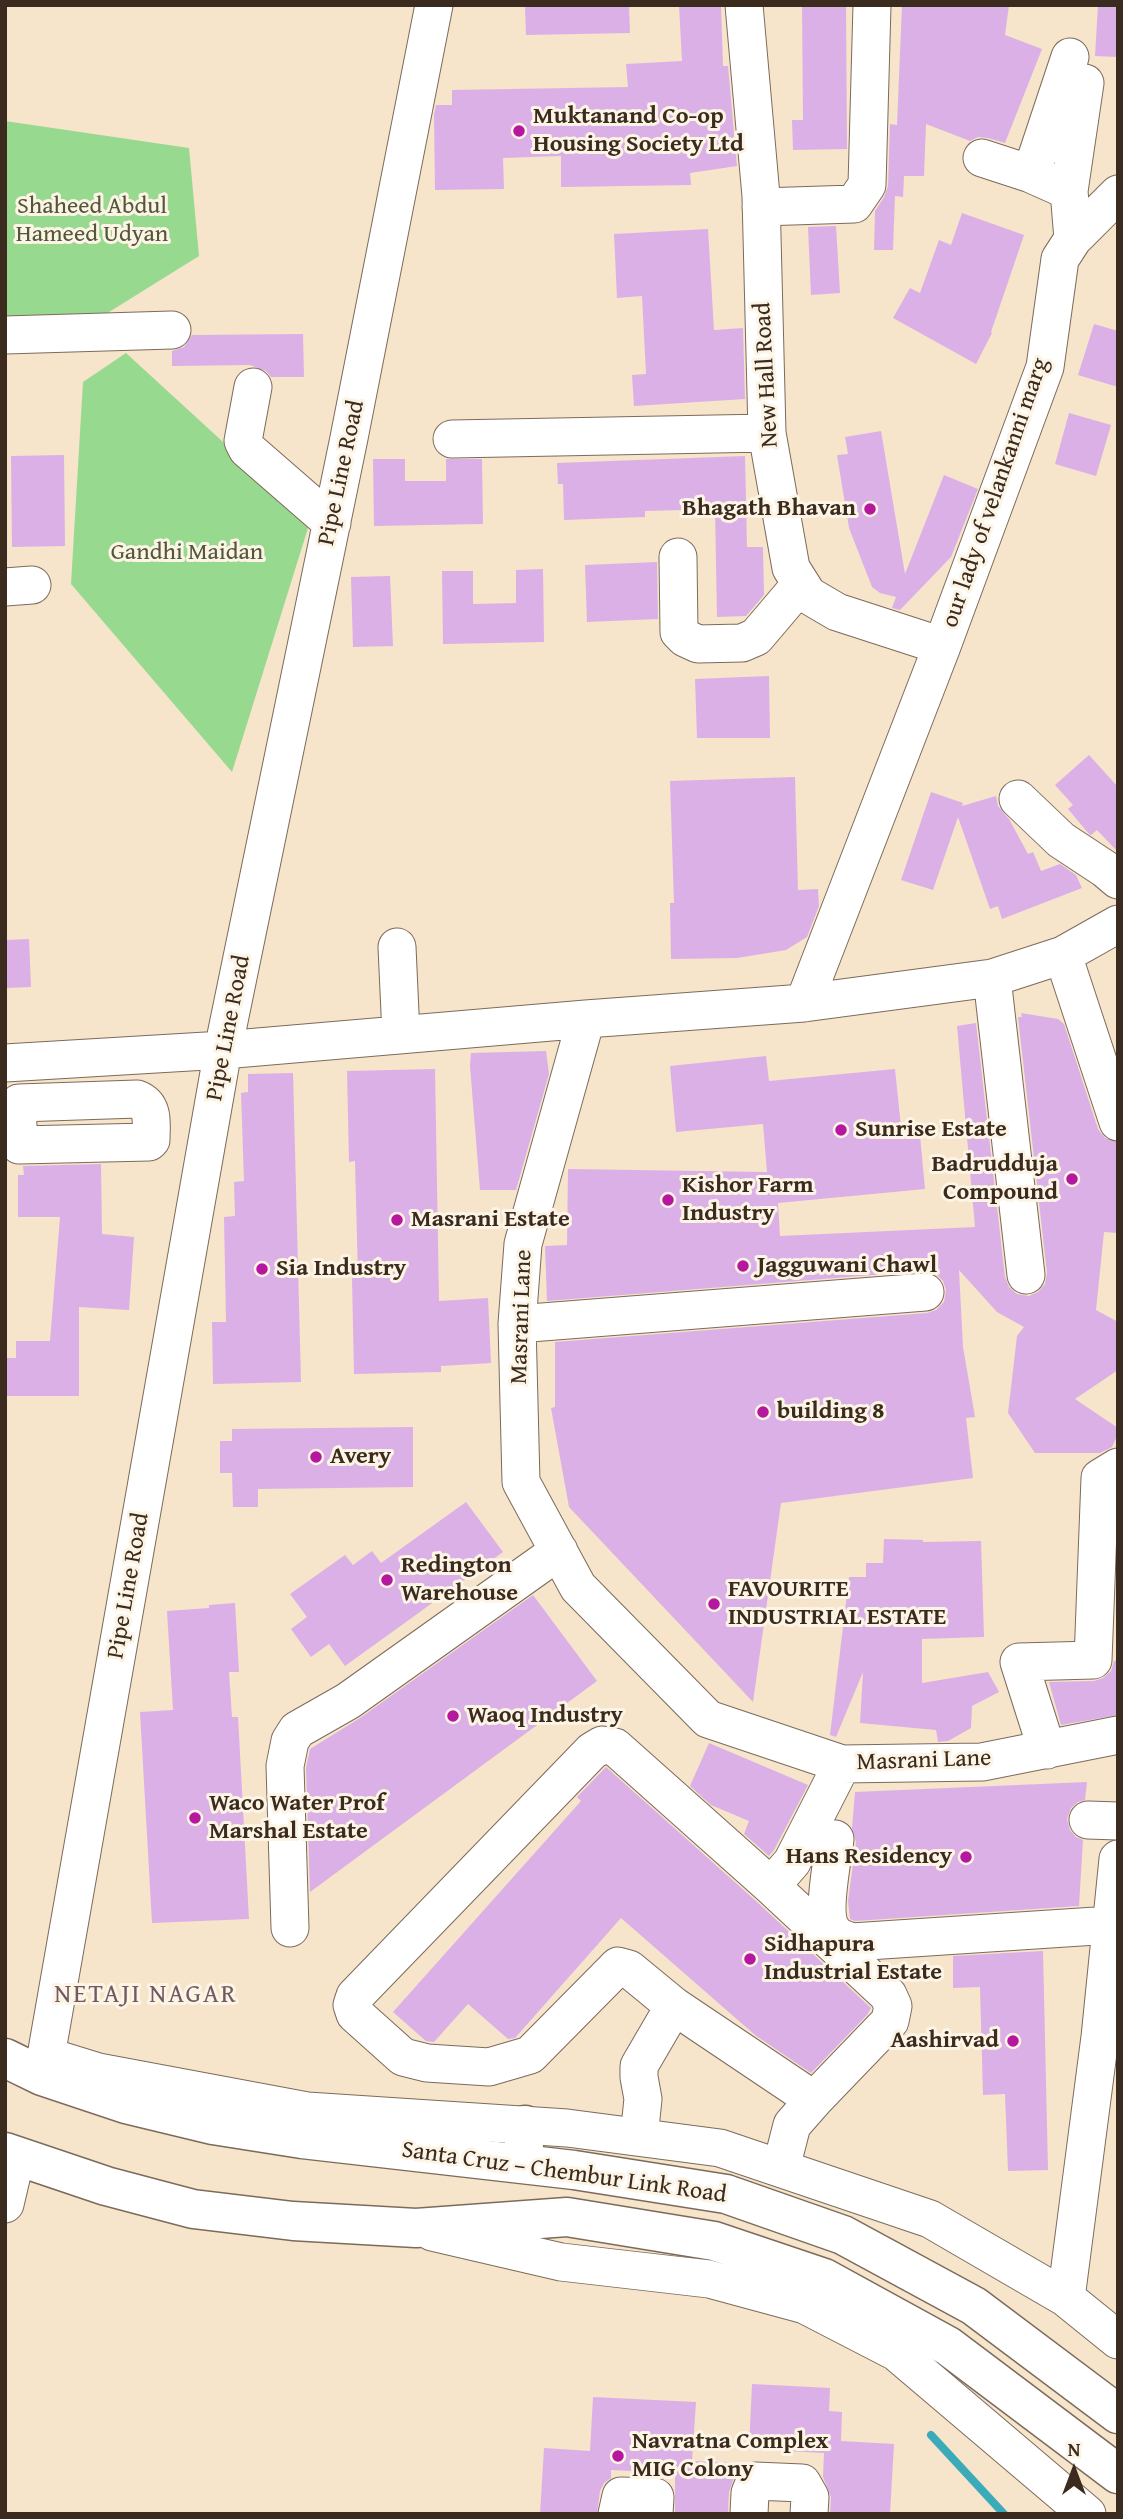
<!DOCTYPE html>
<meta charset="utf-8">
<style>
body{margin:0}
#map{position:relative;width:1123px;height:2519px;overflow:hidden;background:#f6e4cb;font-family:"Gentium Book Plus",serif}
canvas{display:block}
.frame{position:absolute;inset:0;border:7px solid #3b2a1e;pointer-events:none}
.north{position:absolute;left:1039px;top:2435px;width:70px;height:70px;-webkit-text-stroke:5px #fcf5e5;paint-order:stroke;rotate:0deg;font-size:19px;font-weight:700;line-height:28px;text-align:center;color:#3b2a1e}
.north::after{content:'';display:block;margin:auto;width:24px;height:32px;background:#3b2a1e;clip-path:polygon(50% 0,100% 100%,50% 72%,0 100%)}
</style>
<div id="map">
<canvas width="1123" height="2519"></canvas>
<div class="frame"></div>
<div class="north">N</div>
</div>
<script>
const ctx = document.querySelector('canvas').getContext('2d');
ctx.lineJoin = 'round';
function fillPath(path, color) { ctx.fillStyle = color; ctx.fill(path, 'evenodd'); }
function strokePath(path, color, width, dash) { ctx.strokeStyle = color; ctx.lineWidth = width; ctx.lineCap = dash ? 'butt' : 'round'; ctx.setLineDash(dash || []); ctx.stroke(path); }
function drawText(font, color, halo, rows, align = 'center') {
  ctx.font = font + ' "Gentium Book Plus",serif'; ctx.lineWidth = 6; ctx.setLineDash([]); ctx.textBaseline = 'middle'; ctx.strokeStyle = halo; ctx.fillStyle = color; for (const [text, x, y, turn = 0] of rows) {
    ctx.save(); ctx.translate(x, y); ctx.rotate((+turn || 0) * Math.PI / 180); ctx.textAlign = isNaN(turn) ? turn : align; if (halo) ctx.strokeText(text, 0, 0); ctx.fillText(text, 0, 0); ctx.restore();
  }
}
fillPath(new Path2D(`
 M 5,121 L 189,148 L 199,256 L 93,322 L 5,325 Z
 M 126,353 L 258,474 L 317,499 L 232,772 L 71,584 L 83,382 Z`), '#98d990');
strokePath(new Path2D(`
 M 931,2435 L 1004,2514`), '#3cabb9', 8);
fillPath(new Path2D(`
 M 525,5 L 629,5 L 630,33 L 526,35 Z
 M 679,5 L 721,5 L 723,66 L 728,66 L 737,166 L 690,173 L 691,185 L 561,187 L 561,156 L 503,158 L 504,189 L 435,190 L 434,115 L 436,105 L 452,105 L 452,90 L 628,87 L 626,64 L 682,61 Z
 M 802,5 L 846,5 L 847,149 L 793,150 L 792,120 L 803,120 Z
 M 902,5 L 1009,5 L 1005,35 L 1042,49 L 1005,143 L 988,138 L 978,137 L 970,141 L 926,124 L 924,176 L 904,176 L 903,197 L 895,196 L 893,250 L 874,250 L 875,211 L 884,197 L 888,186 L 890,124 L 897,125 Z
 M 1098,5 L 1118,5 L 1118,57 L 1095,56 Z
 M 962,213 L 1024,235 L 991,332 L 992,333 L 976,364 L 893,318 L 910,288 L 920,293 L 939,240 L 951,245 Z
 M 836,226 L 840,293 L 811,295 L 808,227 Z
 M 708,229 L 714,330 L 743,328 L 745,399 L 634,406 L 632,375 L 646,374 L 642,296 L 617,298 L 614,234 Z
 M 1094,324 L 1118,331 L 1118,387 L 1078,375 Z
 M 303,334 L 304,377 L 271,377 L 266,371 L 250,365 L 172,366 L 172,351 L 184,347 L 192,335 Z
 M 1069,413 L 1111,425 L 1096,476 L 1055,464 Z
 M 881,431 L 905,574 L 944,475 L 978,489 L 951,557 L 900,610 L 892,608 L 896,597 L 880,593 L 872,587 L 849,528 L 837,455 L 848,454 L 845,437 Z
 M 64,455 L 65,546 L 12,547 L 11,456 Z
 M 745,456 L 747,547 L 763,547 L 764,595 L 746,616 L 717,617 L 715,509 L 645,511 L 645,517 L 564,520 L 563,484 L 558,484 L 557,463 Z
 M 373,459 L 405,459 L 405,481 L 446,481 L 446,459 L 482,459 L 483,524 L 374,526 Z
 M 657,562 L 658,619 L 587,622 L 585,565 Z
 M 543,569 L 544,642 L 443,644 L 442,571 L 473,571 L 473,604 L 516,603 L 516,570 Z
 M 390,576 L 393,646 L 353,647 L 351,577 Z
 M 769,676 L 770,738 L 697,738 L 695,679 Z
 M 1089,755 L 1118,787 L 1118,852 L 1097,830 L 1091,835 L 1089,834 L 1068,809 L 1073,805 L 1055,785 Z
 M 795,777 L 798,890 L 818,889 L 819,906 L 807,937 L 786,950 L 737,958 L 671,959 L 670,903 L 674,903 L 670,781 Z
 M 931,792 L 963,803 L 962,806 L 996,796 L 998,806 L 1009,819 L 1028,854 L 1033,852 L 1041,871 L 1060,864 L 1076,875 L 1082,888 L 1002,919 L 998,906 L 990,909 L 958,817 L 933,890 L 901,880 Z
 M 29,939 L 31,987 L 5,988 L 5,940 Z
 M 1021,1013 L 1058,1019 L 1064,1024 L 1098,1129 L 1105,1138 L 1118,1142 L 1118,1233 L 1104,1232 L 1096,1310 L 1118,1322 L 1118,1370 L 1075,1399 L 1118,1428 L 1118,1434 L 1112,1447 L 1100,1453 L 1035,1453 L 1008,1413 L 1017,1336 L 1024,1327 L 997,1312 L 959,1270 L 963,1347 L 975,1417 L 966,1418 L 973,1478 L 781,1503 L 753,1702 L 569,1507 L 551,1408 L 555,1407 L 555,1342 L 927,1313 L 936,1310 L 944,1302 L 946,1290 L 943,1281 L 935,1273 L 923,1271 L 547,1301 L 545,1246 L 567,1245 L 568,1169 L 767,1172 L 763,1124 L 676,1132 L 670,1066 L 766,1056 L 769,1081 L 895,1069 L 901,1127 L 919,1125 L 925,1189 L 778,1203 L 780,1236 L 975,1227 L 957,1026 L 976,1023 L 1005,1277 L 1009,1287 L 1017,1294 L 1029,1296 L 1038,1292 L 1045,1284 L 1047,1273 L 1018,1017 L 1022,1017 Z
 M 546,1051 L 549,1074 L 516,1190 L 480,1190 L 470,1066 L 471,1053 Z
 M 435,1069 L 439,1301 L 488,1298 L 491,1363 L 441,1366 L 441,1372 L 354,1374 L 352,1278 L 358,1278 L 355,1161 L 349,1162 L 347,1071 Z
 M 293,1073 L 301,1382 L 213,1384 L 212,1322 L 226,1322 L 224,1217 L 235,1216 L 234,1182 L 244,1181 L 241,1093 L 248,1092 L 248,1074 Z
 M 101,1164 L 102,1234 L 134,1237 L 129,1310 L 79,1307 L 79,1396 L 5,1396 L 5,1358 L 16,1358 L 16,1341 L 50,1341 L 60,1217 L 18,1217 L 18,1175 L 24,1175 L 23,1166 Z
 M 413,1427 L 413,1487 L 258,1489 L 258,1507 L 233,1507 L 232,1473 L 220,1473 L 220,1441 L 232,1441 L 232,1429 Z
 M 466,1502 L 503,1552 L 345,1666 L 329,1644 L 311,1657 L 291,1629 L 307,1617 L 290,1594 L 345,1555 L 353,1565 L 372,1551 L 381,1563 Z
 M 884,1539 L 923,1540 L 923,1542 L 981,1541 L 984,1637 L 922,1639 L 922,1683 L 988,1672 L 999,1692 L 972,1706 L 971,1728 L 948,1741 L 938,1742 L 936,1730 L 860,1723 L 863,1672 L 836,1737 L 830,1735 L 849,1577 L 866,1577 L 866,1563 L 883,1563 Z
 M 533,1595 L 597,1681 L 310,1892 L 306,1768 L 310,1749 L 360,1718 Z
 M 235,1603 L 239,1672 L 229,1672 L 232,1717 L 238,1717 L 249,1919 L 152,1923 L 140,1712 L 173,1710 L 167,1611 L 209,1608 L 209,1605 Z
 M 1118,1660 L 1118,1715 L 1061,1725 L 1049,1682 L 1094,1681 L 1103,1678 L 1111,1671 L 1114,1661 Z
 M 709,1743 L 808,1785 L 774,1850 L 769,1856 L 744,1834 L 749,1821 L 711,1805 L 690,1786 Z
 M 606,1767 L 757,1902 L 871,2008 L 867,2015 L 811,2073 L 755,2035 L 621,1918 L 515,2038 L 508,2039 L 468,2004 L 434,2042 L 426,2041 L 393,2012 L 581,1801 L 577,1797 Z
 M 1087,1782 L 1085,1800 L 1078,1802 L 1071,1808 L 1067,1819 L 1070,1830 L 1076,1837 L 1083,1840 L 1079,1906 L 855,1921 L 850,1919 L 848,1901 L 856,1842 L 852,1828 L 855,1792 Z
 M 1043,1951 L 1048,2170 L 1008,2171 L 1005,2094 L 983,2095 L 980,1987 L 953,1988 L 953,1956 Z
 M 752,2384 L 830,2388 L 829,2411 L 842,2412 L 841,2441 L 894,2444 L 890,2514 L 830,2514 L 831,2497 L 823,2477 L 824,2453 L 749,2449 Z
 M 593,2397 L 696,2402 L 692,2461 L 737,2463 L 736,2472 L 729,2492 L 728,2514 L 675,2514 L 675,2473 L 611,2470 L 611,2478 L 604,2483 L 600,2491 L 597,2514 L 540,2514 L 544,2448 L 590,2451 Z`), '#dbb0e7');
const minor = new Path2D(`
 M 744,5 L 761,196 L 767,433 L 791,568 L 808,595 L 837,612 L 942,646
 M 982,158 L 1031,174 L 1069,191 L 1073,239
 M 1031,174 L 1070,57
 M 1069,191 L 1085,83
 M 761,207 L 854,204 L 867,185 L 872,5
 M 5,335 L 172,330
 M 253,387 L 243,441 L 247,449 L 332,523
 M 452,439 L 767,433
 M 678,557 L 679,632 L 685,638 L 698,644 L 742,643 L 756,637 L 801,584
 M 5,587 L 32,585
 M 1018,799 L 1061,840 L 1105,869 L 1118,880
 M 397,947 L 401,1035
 M 1063,955 L 1118,1122
 M 992,978 L 1026,1275
 M 804,1003 L 942,646 L 1045,367 L 1060,259 L 1073,239 L 1118,194
 M 586,1019 L 523,1244 L 517,1324 L 521,1482 L 578,1587 L 708,1719 L 842,1764 L 982,1762 L 1118,1735
 M 5,1063 L 223,1050 L 586,1019 L 804,1003 L 992,978 L 1063,955 L 1118,924
 M 137,1099 C 155,1106 151,1124 151,1140 L 149,1142 L 19,1145 L 17,1107 L 19,1103 Z
 M 517,1324 L 925,1292
 M 602,1745 L 615,1747 L 771,1886 L 888,1995 L 893,2006 L 890,2021 L 814,2100 L 674,2006 L 629,1969 L 618,1966 L 530,2055 L 489,2067 L 427,2063 L 403,2057 L 355,2014 L 352,2005 L 355,1996 L 592,1751 Z
 M 1047,1750 L 1019,1662 L 1093,1660 L 1100,1478 L 1118,1467
 M 1088,1820 L 1118,1821
 M 835,1839 C 833,1860 820,1915 833,1931 C 838,1938 845,1939 852,1942 L 1111,1925
 M 771,1886 L 792,1862 L 842,1764
 M 290,1928 L 285,1766 L 290,1741 L 297,1730 L 348,1701 L 559,1551
 M 46,2056 L 223,1050 L 349,438 L 434,5
 M 42,2076 L 46,2056 L 98,2072 L 307,2111 L 567,2128 L 720,2148 L 930,2219 L 1066,2298 L 1118,2340
 M 639,2137 L 643,2099 L 639,2077 L 639,2066 L 674,2006
 M 781,2168 L 792,2125 L 814,2100
 M 5,2204 L 16,2157
 M 432,2232 L 561,2262 L 709,2279 L 805,2305 L 896,2352 L 1087,2514
 M 1066,2298 L 1100,2037 L 1118,1859
 M 617,2514 L 621,2496 L 655,2497 L 654,2514
 M 749,2514 L 750,2493 L 755,2481 L 802,2483 L 810,2497 L 809,2514`);
const highway = new Path2D(`
 M 5,2058 L 42,2076 L 126,2104 L 213,2125 L 302,2139 L 574,2170 L 726,2194 L 843,2235 L 974,2306 L 1118,2414
 M 5,2152 L 106,2186 L 193,2209 L 293,2221 L 416,2228 L 567,2217 L 714,2241 L 824,2278 L 948,2346 L 1118,2474
 M 523,2163 L 525,2125`);
strokePath(minor, '#7c6b5b', 39);
strokePath(highway, '#7c6b5b', 41);
strokePath(minor, '#fff', 37);
strokePath(highway, '#fff', 38);
for (const [x, y, r, color] of [
 [519,131,7,"#b5179e"],
 [870,509,7,"#b5179e"],
 [841,1130,7,"#b5179e"],
 [1072,1179,7,"#b5179e"],
 [668,1200,7,"#b5179e"],
 [397,1220,7,"#b5179e"],
 [743,1266,7,"#b5179e"],
 [262,1269,7,"#b5179e"],
 [763,1412,7,"#b5179e"],
 [316,1457,7,"#b5179e"],
 [387,1580,7,"#b5179e"],
 [714,1604,7,"#b5179e"],
 [453,1716,7,"#b5179e"],
 [195,1818,7,"#b5179e"],
 [966,1857,7,"#b5179e"],
 [750,1959,7,"#b5179e"],
 [1013,2041,7,"#b5179e"],
 [618,2456,7,"#b5179e"]
]) { const dot = new Path2D(); dot.arc(x, y, r, 0, 2 * Math.PI); ctx.fillStyle = color; ctx.fill(dot); strokePath(dot, '#fcf5e5', 2.5); }
drawText('bold 24px', '#3b2a1e', '#fcf5e5', [
 ["Muktanand Co-op",533,117],
 ["Housing Society Ltd",533,145],
 ["Bhagath Bhavan",856,509,"right"],
 ["Sunrise Estate",855,1130],
 ["Badrudduja",1058,1165,"right"],
 ["Compound",1058,1193,"right"],
 ["Kishor Farm",682,1186],
 ["Industry",682,1214],
 ["Masrani Estate",411,1220],
 ["Jagguwani Chawl",757,1266],
 ["Sia Industry",276,1269],
 ["building 8",777,1412],
 ["Avery",330,1457],
 ["Redington",401,1566],
 ["Warehouse",401,1594],
 ["FAVOURITE",728,1590],
 ["INDUSTRIAL ESTATE",728,1618],
 ["Waoq Industry",467,1716],
 ["Waco Water Prof",209,1804],
 ["Marshal Estate",209,1832],
 ["Hans Residency",952,1857,"right"],
 ["Sidhapura",764,1945],
 ["Industrial Estate",764,1973],
 ["Aashirvad",999,2041,"right"],
 ["Navratna Complex",632,2442],
 ["MIG Colony",632,2470]
], 'left');
drawText('24px', '#52563a', '#fcf5e5', [
 ["Shaheed Abdul",92,207],
 ["Hameed Udyan",92,235],
 ["Gandhi Maidan",187,553]
]);
drawText('24px', '#3b2a1e', '#fcf5e5', [
 ["New Hall Road",767,375,-93],
 ["Pipe Line Road",342,473,-78],
 ["our lady of velankanni marg",996,493,-71],
 ["Pipe Line Road",229,1028,-79],
 ["Masrani Lane",522,1317,-88],
 ["Pipe Line Road",129,1586,-80],
 ["Masrani Lane",924,1761,-2],
 ["Santa Cruz – Chembur Link Road",564,2173,8]
]);
ctx.letterSpacing = '2px';
drawText('26px', '#735964', '#fcf5e5', [
 ["NETAJI NAGAR",146,1995]
]);
ctx.letterSpacing = '0px';
</script>
